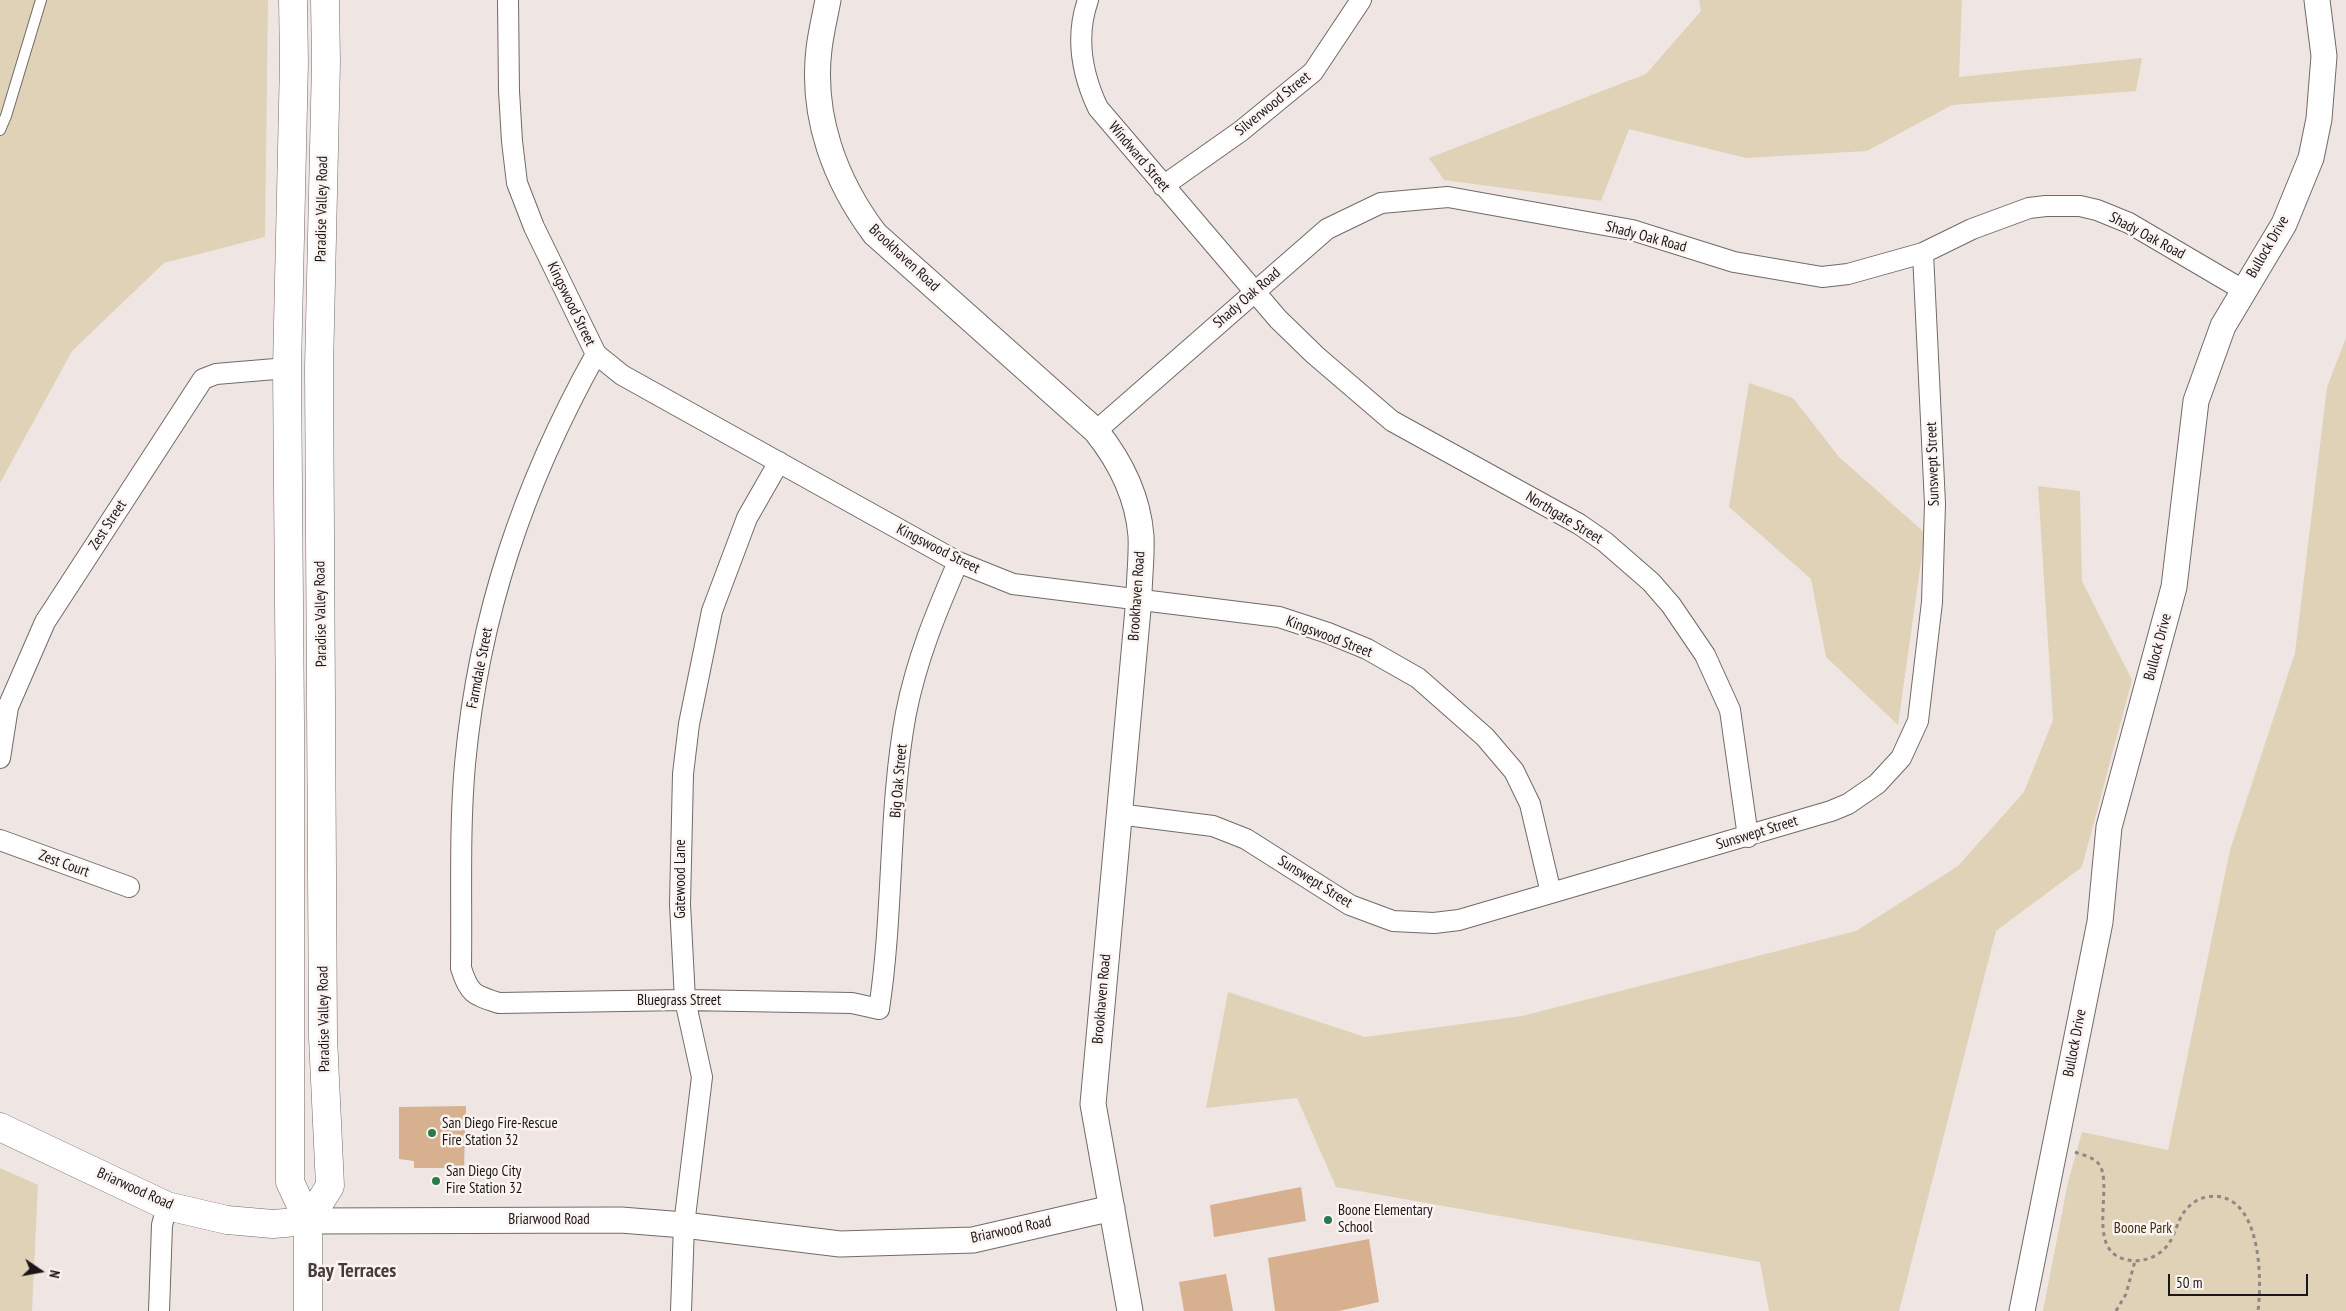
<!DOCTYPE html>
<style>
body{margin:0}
#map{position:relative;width:2346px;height:1311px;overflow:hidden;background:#efe6e4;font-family:"PT Sans Narrow",sans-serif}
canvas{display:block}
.north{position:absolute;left:15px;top:1246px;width:50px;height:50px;-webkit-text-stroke:4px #fcf4f1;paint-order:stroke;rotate:102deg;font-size:14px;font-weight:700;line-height:20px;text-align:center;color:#1a1817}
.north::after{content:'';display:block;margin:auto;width:18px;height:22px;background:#1a1817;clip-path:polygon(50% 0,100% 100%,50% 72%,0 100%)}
.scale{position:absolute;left:2168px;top:1274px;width:140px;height:22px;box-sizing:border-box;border:2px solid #1a1817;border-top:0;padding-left:6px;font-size:15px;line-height:18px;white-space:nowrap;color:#1a1817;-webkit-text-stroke:4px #fcf4f1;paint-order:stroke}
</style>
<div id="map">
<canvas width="2346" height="1311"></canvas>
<div class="north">N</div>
<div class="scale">50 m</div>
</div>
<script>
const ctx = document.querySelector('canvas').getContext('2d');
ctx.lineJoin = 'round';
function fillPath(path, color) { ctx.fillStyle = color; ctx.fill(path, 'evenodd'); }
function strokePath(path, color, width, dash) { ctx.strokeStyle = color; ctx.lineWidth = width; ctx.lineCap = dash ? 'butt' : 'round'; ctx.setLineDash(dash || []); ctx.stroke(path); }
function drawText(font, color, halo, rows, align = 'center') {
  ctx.font = font + ' "PT Sans Narrow",sans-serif'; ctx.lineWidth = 5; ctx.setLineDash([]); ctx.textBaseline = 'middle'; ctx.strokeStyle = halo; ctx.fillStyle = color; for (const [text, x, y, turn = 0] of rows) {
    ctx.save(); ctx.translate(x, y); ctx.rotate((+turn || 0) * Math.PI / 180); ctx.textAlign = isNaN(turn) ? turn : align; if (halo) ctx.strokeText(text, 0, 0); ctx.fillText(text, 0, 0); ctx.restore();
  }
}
fillPath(new Path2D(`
 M 0,0 L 268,0 L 265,237 L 164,263 L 72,351 L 0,483 Z
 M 1699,0 L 1962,0 L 1959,77 L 2142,58 L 2136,91 L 1952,105 L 1867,151 L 1746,158 L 1629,129 L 1601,201 L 1444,180 L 1429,158 L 1646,74 L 1701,11 Z
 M 2346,338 L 2346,1311 L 2043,1311 L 2068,1182 L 2082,1132 L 2168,1150 L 2230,850 L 2295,653 L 2327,387 Z
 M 1749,383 L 1793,398 L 1839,457 L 1925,533 L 1898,725 L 1826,657 L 1811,579 L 1729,507 Z
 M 2038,486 L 2080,491 L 2082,581 L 2132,680 L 2082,867 L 1996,931 L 1899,1311 L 1769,1311 L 1760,1262 L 1336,1187 L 1297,1098 L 1206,1108 L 1228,992 L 1365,1037 L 1522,1016 L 1856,931 L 1958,866 L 2024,792 L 2053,720 Z
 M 0,1168 L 38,1185 L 32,1311 L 0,1311 Z`), '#dfd2b7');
fillPath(new Path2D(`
 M 466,1106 L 464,1168 L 414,1168 L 414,1161 L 399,1159 L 399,1107 Z
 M 1301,1187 L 1306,1221 L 1214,1237 L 1210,1205 Z
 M 1369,1239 L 1379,1302 L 1339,1311 L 1275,1311 L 1268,1258 Z
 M 1226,1274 L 1233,1311 L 1184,1311 L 1179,1282 Z`), '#d7b08f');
const service = new Path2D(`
 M 0,130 L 6,116 L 41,0`);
const minor = new Path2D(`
 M 508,0 L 509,91 L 512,141 L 517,183 L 534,227 L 596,354 L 622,375 L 958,562 L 1013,584 L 1279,617 L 1328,633 L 1367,649 L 1418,678 L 1485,737 L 1514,771 L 1530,804 L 1551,893
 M 1088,0 C 1075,37 1082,74 1098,108 L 1278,319 L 1315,355 L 1392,421 L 1579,524 L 1605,542 L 1651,582 L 1671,605 L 1705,655 L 1730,710 L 1748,837
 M 1163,186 L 1241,131 L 1313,72 L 1361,0
 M 596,354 C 523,485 479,615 465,764 C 459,832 462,900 461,968 C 469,994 474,995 499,1003 L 685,1000 L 852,1003 L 879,1009 C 894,911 888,810 906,713 C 917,658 936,613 958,562
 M 1096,431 L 1327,229 L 1381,203 L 1448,197 L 1632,230 L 1734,262 L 1822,277 L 1848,274 L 1923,253 L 1972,229 L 2029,208 L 2046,206 L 2080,206 L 2097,210 L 2129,223 L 2243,290
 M 0,758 L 8,707 L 45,622 L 203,379 L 216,374 L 287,368
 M 1118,814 L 1213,826 L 1246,839 L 1350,905 L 1393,921 L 1434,923 L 1459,920 L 1831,811 L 1848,804 L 1877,784 L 1901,758 L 1918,721 L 1932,602 L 1935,504 L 1923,253
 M 0,840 L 129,887
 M 159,1311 L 162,1225 L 167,1206
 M 681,1311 L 684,1225 L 702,1077 L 685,1000 L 680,904 L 683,774 L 689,724 L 712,611 L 747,518 L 779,462`);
const tertiary = new Path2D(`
 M 828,0 C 825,16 821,32 819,49 C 811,116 835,181 875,234 L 1096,431 C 1120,461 1138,497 1141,536 C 1142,557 1139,578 1139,598 L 1093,1104 L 1130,1311
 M 308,1221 L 621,1220 L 684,1225 L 840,1244 L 973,1240 L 1112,1208
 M 2022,1311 L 2100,922 L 2109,827 L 2174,587 L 2196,401 L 2223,326 L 2284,224 L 2311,158 L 2319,119 L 2324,56 L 2317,0`);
const secondary = new Path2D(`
 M 0,1127 L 167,1206 L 227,1220 L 273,1224 L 308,1221`);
const primary = new Path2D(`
 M 293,0 L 294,62 L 287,368 L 290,722 L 290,1182 L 308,1221 L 308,1311
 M 308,1221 L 330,1186 L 323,1037 L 319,368 L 326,62 L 325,0`);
strokePath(service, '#716a67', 12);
strokePath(minor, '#716a67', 22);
strokePath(tertiary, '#716a67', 27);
strokePath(secondary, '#716a67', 29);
strokePath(primary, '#716a67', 29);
strokePath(new Path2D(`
 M 2075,1152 C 2082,1155 2093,1157 2098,1163 C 2114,1180 2089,1241 2117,1256 C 2136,1267 2163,1258 2172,1238 C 2179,1223 2180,1211 2196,1201 C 2202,1197 2214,1195 2221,1197 C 2261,1205 2262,1280 2258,1311
 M 2116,1311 L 2126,1294 L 2135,1261`), '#8e8887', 3, [4, 4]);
strokePath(service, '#fff', 10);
strokePath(minor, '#fff', 20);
strokePath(tertiary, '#fff', 25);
strokePath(secondary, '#fff', 28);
strokePath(primary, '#fff', 28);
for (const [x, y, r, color] of [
 [432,1133,5,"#277a4c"],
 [436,1181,5,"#277a4c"],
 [1328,1220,5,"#277a4c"]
]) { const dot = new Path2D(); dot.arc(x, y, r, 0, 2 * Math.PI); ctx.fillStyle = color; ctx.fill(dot); strokePath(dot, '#fcf4f1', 2); }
drawText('15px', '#1a1817', '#fcf4f1', [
 ["Silverwood Street",1273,104,-39],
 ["Windward Street",1139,157,50],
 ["Paradise Valley Road",322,209,-89],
 ["Shady Oak Road",2147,236,28],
 ["Shady Oak Road",1646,237,15],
 ["Bullock Drive",2268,247,-60],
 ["Brookhaven Road",904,258,43],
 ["Shady Oak Road",1247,298,-41],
 ["Kingswood Street",571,304,64],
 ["Sunswept Street",1933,464,-92],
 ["Northgate Street",1564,518,31],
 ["Zest Street",108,525,-57],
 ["Kingswood Street",938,549,27],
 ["Brookhaven Road",1137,596,-86],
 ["Paradise Valley Road",321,614,-91],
 ["Kingswood Street",1329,637,21],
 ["Bullock Drive",2158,647,-75],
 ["Farmdale Street",480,668,-79],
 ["Big Oak Street",899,781,-85],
 ["Sunswept Street",1757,833,-17],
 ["Zest Court",64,864,20],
 ["Gatewood Lane",681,879,-90],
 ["Sunswept Street",1315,882,32],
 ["Brookhaven Road",1102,999,-85],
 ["Bluegrass Street",679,1001],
 ["Paradise Valley Road",324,1019,-91],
 ["Bullock Drive",2075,1043,-79],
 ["Briarwood Road",135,1189,24],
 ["Briarwood Road",549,1220],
 ["Briarwood Road",1011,1230,-12]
]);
drawText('15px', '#1a1817', '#fcf4f1', [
 ["San Diego Fire-Rescue",442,1124],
 ["Fire Station 32",442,1141],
 ["San Diego City",446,1172],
 ["Fire Station 32",446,1189],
 ["Boone Elementary",1338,1211],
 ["School",1338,1228]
], 'left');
drawText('15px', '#3f2f0a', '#fcf4f1', [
 ["Boone Park",2143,1229]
]);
drawText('bold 20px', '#443d3b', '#fcf4f1', [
 ["Bay Terraces",352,1271]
]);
</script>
